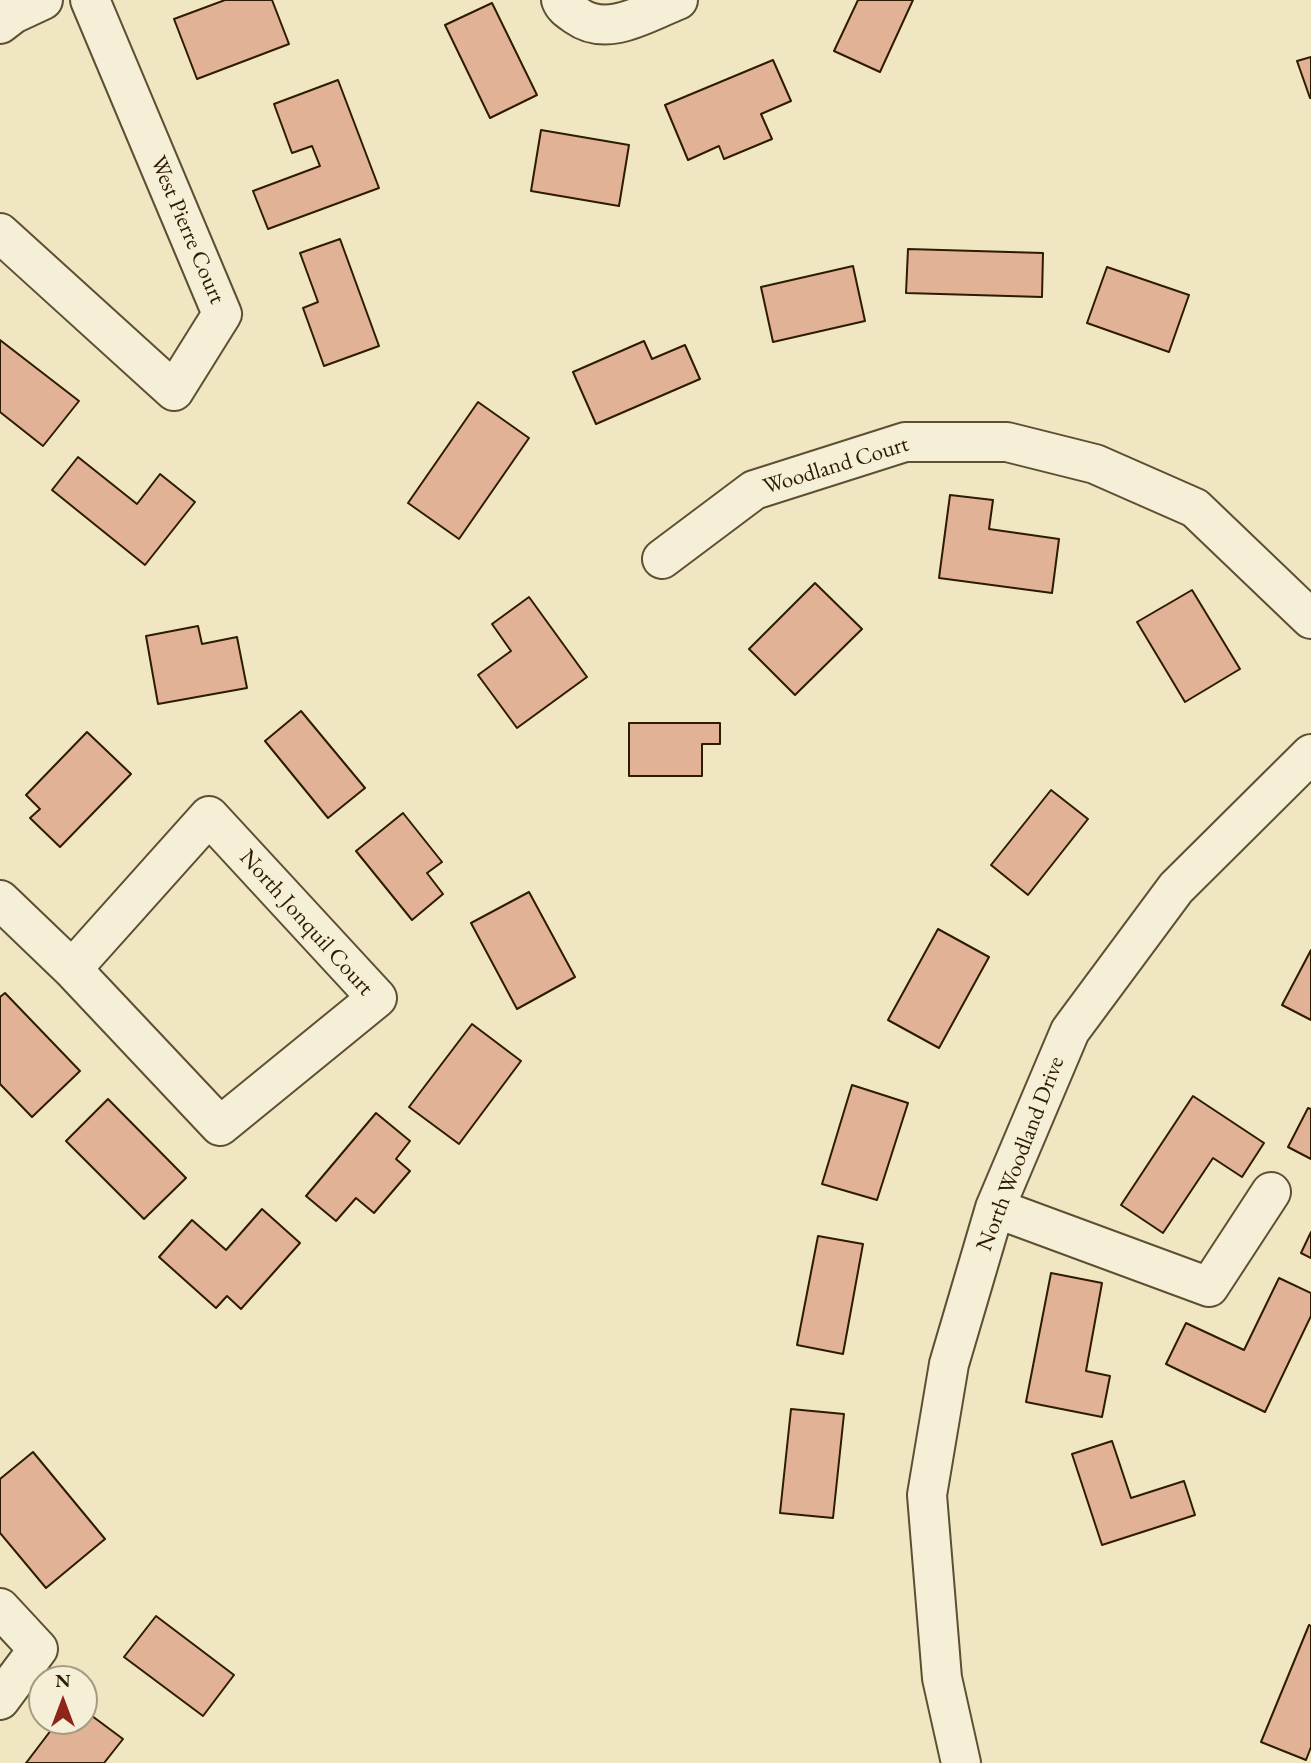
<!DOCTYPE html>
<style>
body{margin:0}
#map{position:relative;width:1311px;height:1763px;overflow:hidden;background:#f0e6c2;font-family:"EB Garamond",serif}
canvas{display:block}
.north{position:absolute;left:28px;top:1665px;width:70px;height:70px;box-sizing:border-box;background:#f5efd7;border:2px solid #a59a82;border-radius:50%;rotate:0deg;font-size:19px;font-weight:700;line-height:28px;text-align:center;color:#2d1b02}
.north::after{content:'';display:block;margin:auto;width:24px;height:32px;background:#8f2418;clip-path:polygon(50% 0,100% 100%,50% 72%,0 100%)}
</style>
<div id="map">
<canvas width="1311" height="1763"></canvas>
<div class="north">N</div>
</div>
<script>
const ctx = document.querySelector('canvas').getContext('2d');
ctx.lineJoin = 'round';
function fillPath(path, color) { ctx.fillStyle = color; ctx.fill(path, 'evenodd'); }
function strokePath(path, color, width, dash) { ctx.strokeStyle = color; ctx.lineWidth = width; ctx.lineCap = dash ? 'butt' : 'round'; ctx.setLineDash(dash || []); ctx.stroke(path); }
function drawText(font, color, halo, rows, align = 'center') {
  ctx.font = font + ' "EB Garamond",serif'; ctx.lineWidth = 5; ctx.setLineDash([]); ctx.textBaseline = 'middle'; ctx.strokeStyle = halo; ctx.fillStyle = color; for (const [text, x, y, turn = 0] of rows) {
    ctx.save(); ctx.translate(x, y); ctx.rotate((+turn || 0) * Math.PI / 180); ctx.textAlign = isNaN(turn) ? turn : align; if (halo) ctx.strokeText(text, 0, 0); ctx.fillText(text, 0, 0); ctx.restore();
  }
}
const building = new Path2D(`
 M 225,0 L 272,0 L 289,44 L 197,79 L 174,19 Z
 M 858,0 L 913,0 L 880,72 L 834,51 Z
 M 492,3 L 537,95 L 490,118 L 445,25 Z
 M 1311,57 L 1311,98 L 1310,98 L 1297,61 Z
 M 773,60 L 791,101 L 761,114 L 772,139 L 724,159 L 719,146 L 688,160 L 665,105 Z
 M 338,80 L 379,188 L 268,229 L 253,191 L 320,166 L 312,146 L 292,153 L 274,104 Z
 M 541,130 L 629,145 L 619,206 L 531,191 Z
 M 340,239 L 379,346 L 324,366 L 303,308 L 318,302 L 300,253 Z
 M 908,249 L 1043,253 L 1042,297 L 906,293 Z
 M 853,266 L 865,321 L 773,342 L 761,287 Z
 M 1107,267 L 1189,295 L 1169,352 L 1087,323 Z
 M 0,340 L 79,401 L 43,446 L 0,412 Z
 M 644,341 L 652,359 L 685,345 L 700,379 L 596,424 L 573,372 Z
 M 478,402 L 529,438 L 459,539 L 408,503 Z
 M 78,457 L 137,504 L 160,474 L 195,502 L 145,565 L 52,490 Z
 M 950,495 L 993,500 L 989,529 L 1059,539 L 1052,593 L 939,578 Z
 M 815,583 L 862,629 L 795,695 L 749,649 Z
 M 1192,590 L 1240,669 L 1185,702 L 1137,622 Z
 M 529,597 L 587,677 L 517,728 L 478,675 L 511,651 L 492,624 Z
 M 198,626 L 202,644 L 237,637 L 247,688 L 158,704 L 146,636 Z
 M 301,711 L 365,788 L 328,818 L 265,741 Z
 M 629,723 L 720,723 L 720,744 L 702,744 L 702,776 L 629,776 Z
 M 87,732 L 131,774 L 60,847 L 30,818 L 40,809 L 26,795 Z
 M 1051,790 L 1088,819 L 1028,895 L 991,865 Z
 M 403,813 L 442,862 L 427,873 L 443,894 L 412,920 L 356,851 Z
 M 529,892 L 575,977 L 517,1009 L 471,923 Z
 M 938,929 L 989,957 L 939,1048 L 888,1020 Z
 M 1311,950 L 1311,1020 L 1282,1005 Z
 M 5,993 L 80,1071 L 32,1117 L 0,1084 L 0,997 Z
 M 472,1024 L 521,1061 L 459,1144 L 409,1107 Z
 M 852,1085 L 908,1103 L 877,1200 L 822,1184 Z
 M 1193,1096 L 1264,1143 L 1242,1177 L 1213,1158 L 1163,1233 L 1121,1205 Z
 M 108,1099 L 186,1178 L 144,1219 L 66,1141 Z
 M 1308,1108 L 1311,1109 L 1311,1159 L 1288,1147 Z
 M 376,1113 L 410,1141 L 396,1159 L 410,1171 L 374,1213 L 356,1198 L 336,1221 L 306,1196 Z
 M 262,1209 L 300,1243 L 241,1309 L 227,1296 L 216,1308 L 159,1257 L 192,1220 L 226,1250 Z
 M 1311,1232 L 1311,1258 L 1301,1253 Z
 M 818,1236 L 863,1244 L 843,1354 L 797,1345 Z
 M 1051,1273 L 1102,1283 L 1086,1371 L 1110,1376 L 1102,1417 L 1026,1402 Z
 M 1279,1278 L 1311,1293 L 1311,1316 L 1265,1412 L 1166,1364 L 1186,1323 L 1244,1350 Z
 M 791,1409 L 844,1414 L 833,1518 L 780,1513 Z
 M 1112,1441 L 1131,1498 L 1184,1481 L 1195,1515 L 1102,1545 L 1072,1454 Z
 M 33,1452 L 105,1539 L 46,1588 L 0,1533 L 0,1479 Z
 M 156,1616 L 234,1675 L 203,1716 L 124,1657 Z
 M 1309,1625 L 1311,1626 L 1311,1747 L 1306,1760 L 1261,1742 Z
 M 84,1710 L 123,1739 L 104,1763 L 26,1763 L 58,1721 L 84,1721 Z`);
fillPath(building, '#e2b296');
strokePath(building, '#2d1b02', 2);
const minor = new Path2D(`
 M 561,0 C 564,8 570,11 577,16 C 608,38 647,12 678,0
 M 0,24 L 13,14 L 43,0
 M 0,233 L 174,391 L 222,314 L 90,0
 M 662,559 L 754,490 L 905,442 L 1007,442 L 1095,464 L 1195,508 L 1311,619
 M 0,900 L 72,969 L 220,1126 L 377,998 L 209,816 L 72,969
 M 995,1208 L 1209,1287 L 1271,1192
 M 0,1608 L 38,1649 L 0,1700
 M 961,1763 L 942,1678 L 927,1495 L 949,1364 L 995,1208 L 1070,1031 L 1176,888 L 1311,754`);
strokePath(minor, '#5e4e32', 42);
strokePath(minor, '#f5efd7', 38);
drawText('23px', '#2d1b02', '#f5efd7', [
 ["West Pierre Court",187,230,67],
 ["Woodland Court",836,466,-17],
 ["North Jonquil Court",306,923,48],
 ["North Woodland Drive",1021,1154,-69]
]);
</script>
